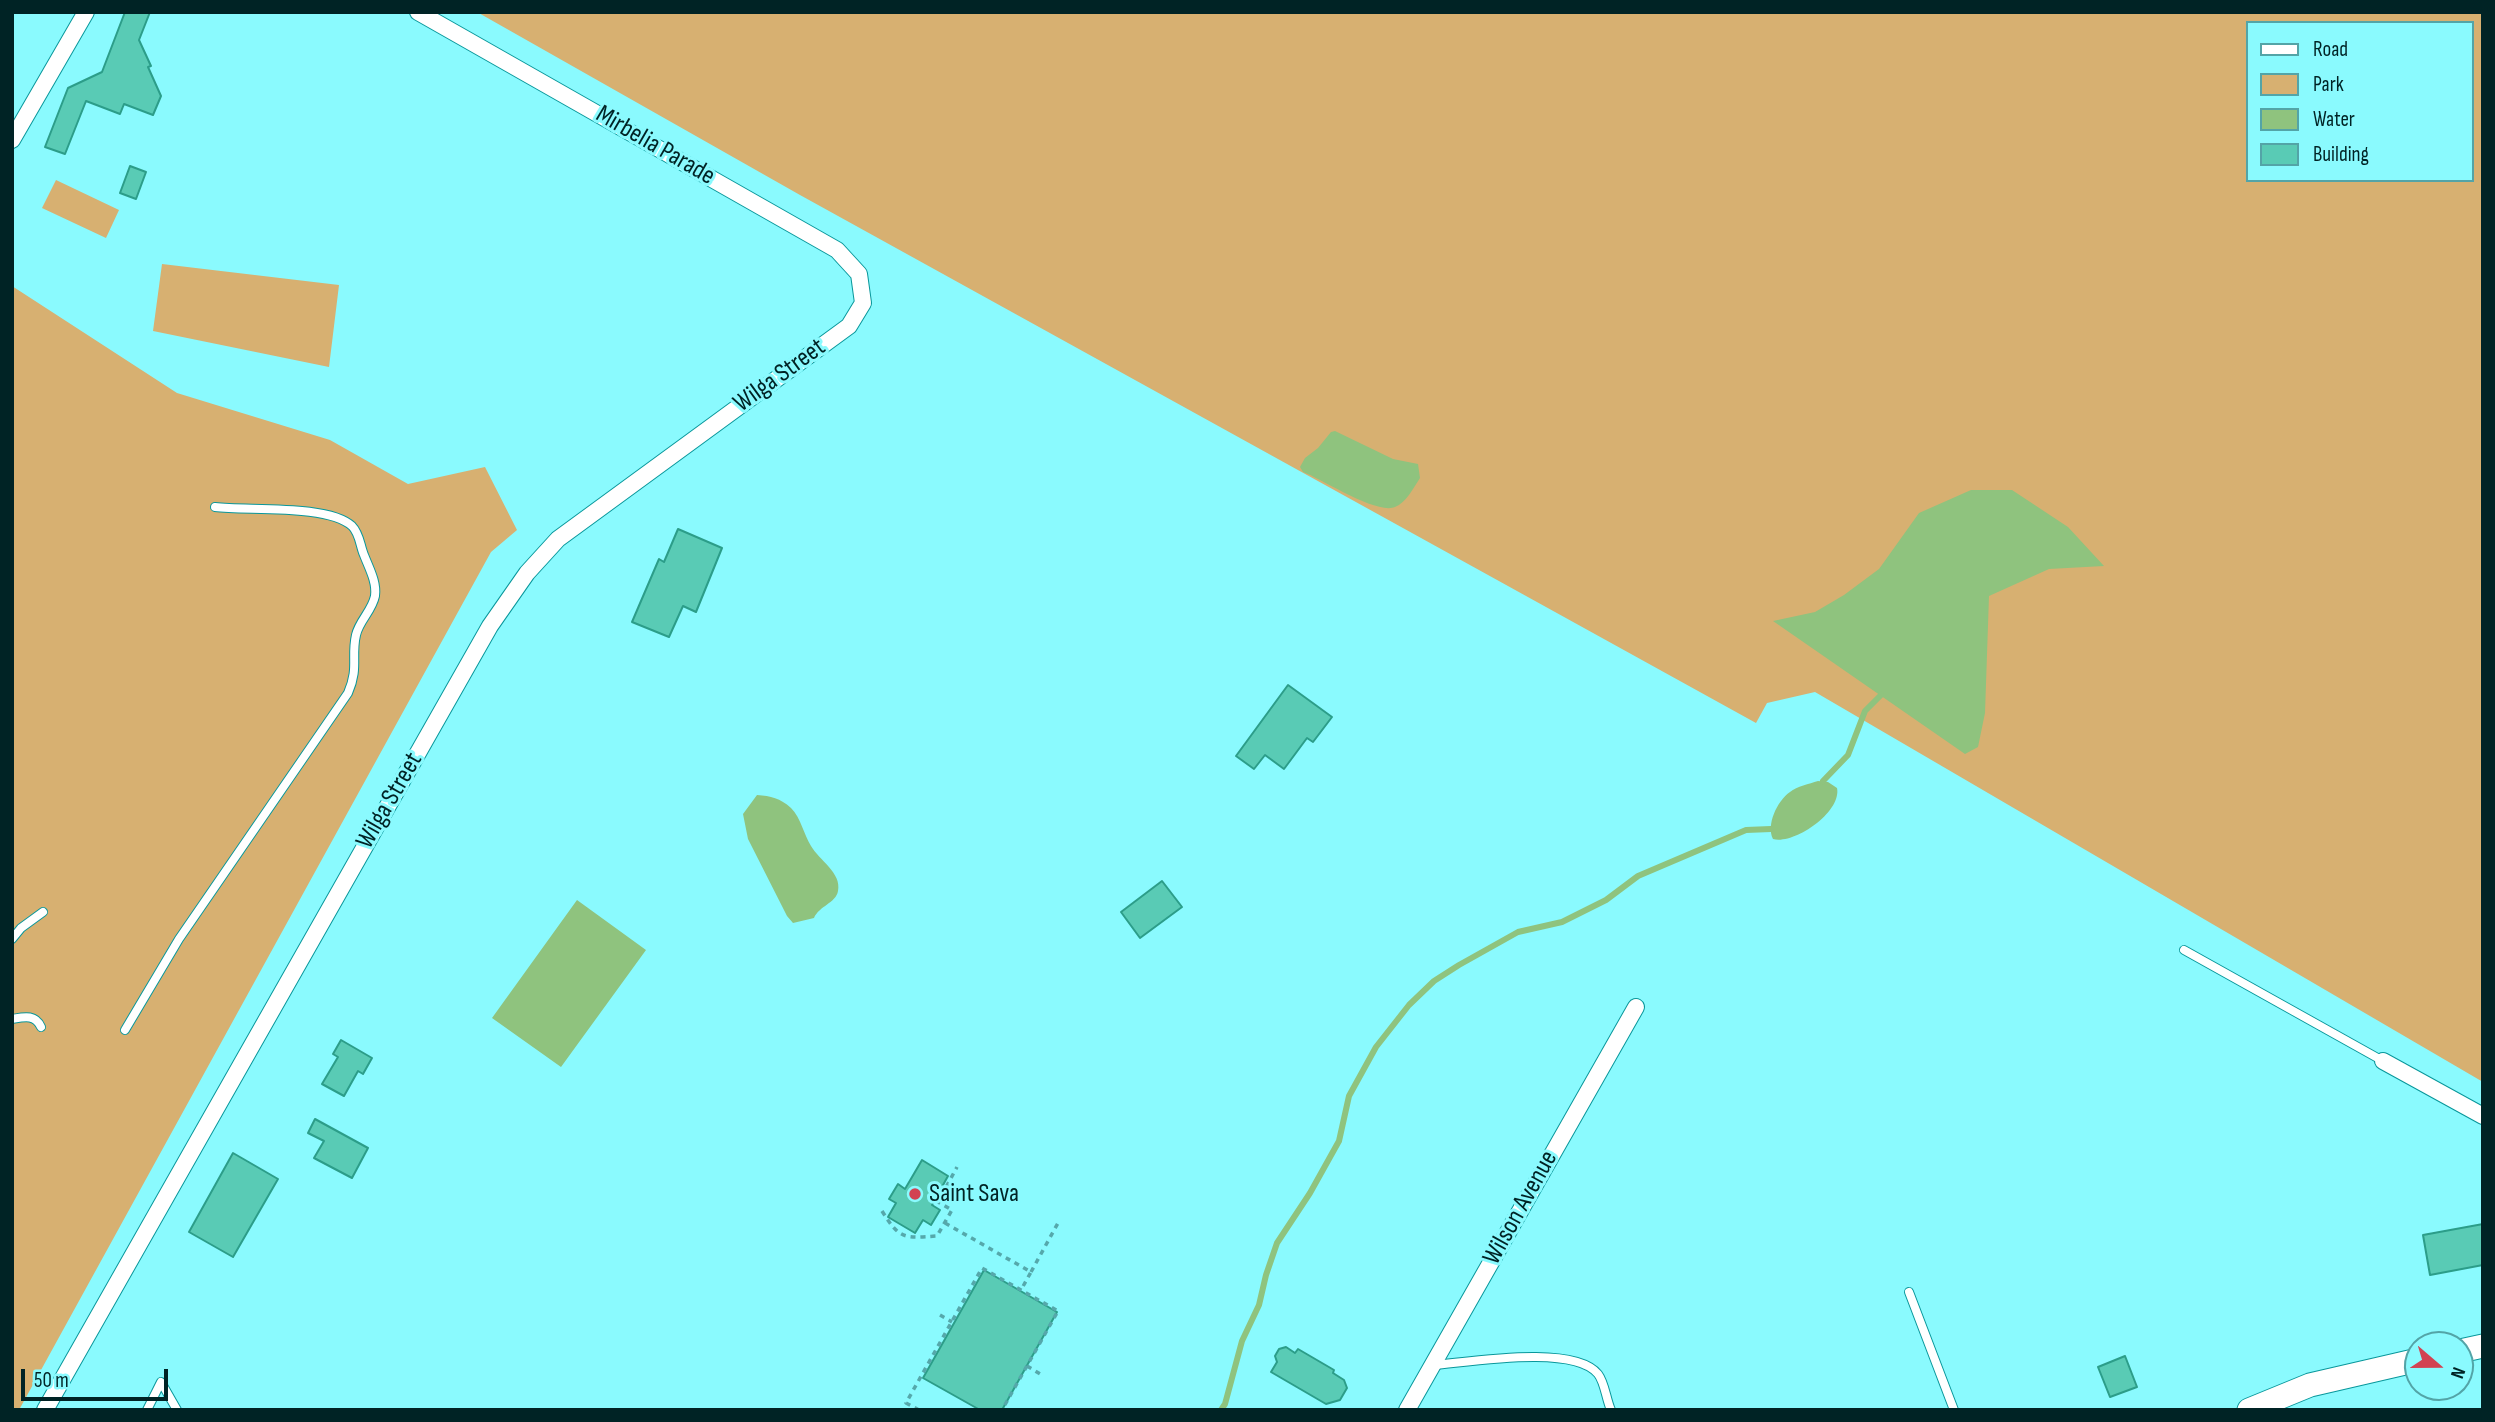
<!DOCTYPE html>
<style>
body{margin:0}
#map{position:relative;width:2495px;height:1422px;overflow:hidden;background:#8afafe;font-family:"Sofia Sans Condensed",sans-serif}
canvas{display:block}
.frame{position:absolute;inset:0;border:14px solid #002325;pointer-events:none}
.legend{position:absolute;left:2246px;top:21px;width:228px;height:161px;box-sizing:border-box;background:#8afafe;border:2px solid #53a4a7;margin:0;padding:9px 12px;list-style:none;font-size:21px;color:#002325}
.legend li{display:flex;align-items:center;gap:14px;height:35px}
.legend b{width:35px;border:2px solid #53a4a7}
.north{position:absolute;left:2404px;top:1331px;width:70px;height:70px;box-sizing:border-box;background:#8afafe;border:2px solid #53a4a7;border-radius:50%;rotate:110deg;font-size:19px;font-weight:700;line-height:28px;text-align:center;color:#002325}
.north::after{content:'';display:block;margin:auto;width:24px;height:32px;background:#d24252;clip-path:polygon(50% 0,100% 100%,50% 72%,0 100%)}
.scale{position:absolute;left:21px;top:1369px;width:147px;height:32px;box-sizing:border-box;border:4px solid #002325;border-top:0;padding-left:9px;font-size:21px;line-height:24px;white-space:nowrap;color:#002325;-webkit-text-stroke:5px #8afafe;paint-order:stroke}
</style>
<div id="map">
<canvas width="2495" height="1422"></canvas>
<div class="frame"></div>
<ul class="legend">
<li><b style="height:9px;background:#fff"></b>Road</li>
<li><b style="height:19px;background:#d7b071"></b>Park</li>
<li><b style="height:19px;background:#8fc37e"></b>Water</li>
<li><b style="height:19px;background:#59cbb5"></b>Building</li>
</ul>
<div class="north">N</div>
<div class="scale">50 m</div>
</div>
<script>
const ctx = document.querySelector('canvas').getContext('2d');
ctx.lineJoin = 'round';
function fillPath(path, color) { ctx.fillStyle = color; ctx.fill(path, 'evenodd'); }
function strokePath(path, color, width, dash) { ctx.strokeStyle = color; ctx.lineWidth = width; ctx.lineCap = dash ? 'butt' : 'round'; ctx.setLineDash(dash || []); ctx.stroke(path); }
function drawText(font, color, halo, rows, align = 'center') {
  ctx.font = font + ' "Sofia Sans Condensed",sans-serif'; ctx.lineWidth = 6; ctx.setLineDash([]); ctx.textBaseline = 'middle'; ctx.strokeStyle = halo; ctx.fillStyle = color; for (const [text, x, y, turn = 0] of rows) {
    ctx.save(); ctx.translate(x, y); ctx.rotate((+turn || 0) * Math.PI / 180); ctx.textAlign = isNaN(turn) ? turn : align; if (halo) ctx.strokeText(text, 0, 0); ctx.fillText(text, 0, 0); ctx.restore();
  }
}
fillPath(new Path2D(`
 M 477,12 L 2483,12 L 2483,1082 L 1815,692 L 1767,703 L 1756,723 L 800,195 ZM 2248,23 L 2472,23 L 2472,180 L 2248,180 Z
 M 56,180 L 119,210 L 106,238 L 42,208 Z
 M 162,264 L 339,285 L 329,367 L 153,331 Z
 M 12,286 L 177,393 L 330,440 L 408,484 L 485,467 L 517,530 L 491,552 L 19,1410 L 12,1410 Z`), '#d7b071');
fillPath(new Path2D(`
 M 1335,431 L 1393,459 L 1418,464 L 1420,478 C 1414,487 1406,503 1395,507 C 1377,515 1322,479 1303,472 L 1300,467 L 1305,458 L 1318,448 L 1331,432 Z
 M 1971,490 L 2012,490 L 2068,527 L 2104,566 L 2049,569 L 1989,596 L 1985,713 L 1978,747 L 1965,754 L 1773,621 L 1815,612 L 1844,595 L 1879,569 L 1919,513 Z
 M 1818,781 L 1828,782 L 1837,788 C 1842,812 1794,845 1773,839 C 1766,825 1777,801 1790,792 C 1797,786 1809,784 1818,781 Z
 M 757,795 C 771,796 780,798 791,808 C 801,818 804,835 811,846 C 819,860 842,873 838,891 C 836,903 819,906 814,918 L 793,923 L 787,916 L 748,839 L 743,814 Z
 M 577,900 L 646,950 L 561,1067 L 492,1018 Z`), '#8fc37e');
strokePath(new Path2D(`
 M 1823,781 L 1848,755 L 1865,711 L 1881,695
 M 1221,1410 L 1225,1404 L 1242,1341 L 1259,1305 L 1266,1275 L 1277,1243 L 1310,1193 L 1339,1141 L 1349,1096 L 1376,1047 L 1409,1005 L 1434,981 L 1459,965 L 1518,932 L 1562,922 L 1606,900 L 1638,876 L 1746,830 L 1771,829`), '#8fc37e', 6);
const building = new Path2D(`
 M 125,12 L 150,12 L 139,40 L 151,66 L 148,67 L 161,96 L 153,115 L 124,104 L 120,114 L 86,101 L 65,154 L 45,147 L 68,88 L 102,72 Z
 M 130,166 L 146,172 L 136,199 L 120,193 Z
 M 678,529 L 722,548 L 696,612 L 683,606 L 669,637 L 632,622 L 659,559 L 664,562 Z
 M 1288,685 L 1332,717 L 1313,742 L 1307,738 L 1284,769 L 1265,755 L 1254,769 L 1236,756 Z
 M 1162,881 L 1182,907 L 1140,938 L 1121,912 Z
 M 341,1040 L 372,1058 L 363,1074 L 358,1071 L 344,1096 L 322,1084 L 338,1057 L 333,1054 Z
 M 315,1119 L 368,1148 L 352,1178 L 314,1158 L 324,1141 L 308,1133 Z
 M 233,1153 L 278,1179 L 233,1257 L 189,1232 Z
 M 922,1160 L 948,1176 L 932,1205 L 940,1210 L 931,1225 L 923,1220 L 915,1233 L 888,1217 L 896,1203 L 889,1199 L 898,1184 L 905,1189 Z
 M 2483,1224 L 2483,1265 L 2430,1275 L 2423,1235 Z
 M 984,1270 L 1057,1312 L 1002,1410 L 980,1410 L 923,1378 Z
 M 1286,1347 L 1295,1353 L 1298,1349 L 1334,1370 L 1333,1373 L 1344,1380 L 1347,1388 L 1340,1400 L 1326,1404 L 1271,1372 L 1277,1362 L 1275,1356 L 1279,1349 Z
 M 2125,1356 L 2137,1387 L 2110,1397 L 2098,1367 Z`);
fillPath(building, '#59cbb5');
strokePath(building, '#2c9d89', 2);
const service = new Path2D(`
 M 12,939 L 21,928 L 43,912
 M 2184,950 L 2383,1061
 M 12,1019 C 24,1017 35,1014 41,1027
 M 125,1030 L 179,939 L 348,693 C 359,668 351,657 356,635 C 359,621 372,611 375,596 C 377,582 369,568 364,555 C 360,546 360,534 352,526 C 328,504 248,511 215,507
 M 1909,1292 L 1954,1410
 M 1434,1365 C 1470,1362 1574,1344 1598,1374 C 1605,1383 1606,1399 1611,1410
 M 147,1410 L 161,1382 L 177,1410`);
const minor = new Path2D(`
 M 12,140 L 86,12
 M 2383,1061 L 2483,1116
 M 45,1410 L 490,626 L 527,573 L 558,539 L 849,326 L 863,303 L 859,274 L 837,250 L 418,12
 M 1407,1410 L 1636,1007`);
const secondary = new Path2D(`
 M 2460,1351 L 2483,1346
 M 2249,1410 L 2310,1385 L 2418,1360`);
strokePath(service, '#09979b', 10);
strokePath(minor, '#09979b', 18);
strokePath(secondary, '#09979b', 25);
strokePath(new Path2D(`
 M 882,1211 C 900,1240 904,1238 937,1236 L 952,1210 L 938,1202 L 957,1167
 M 945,1223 L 1031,1272 L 1021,1290
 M 1031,1272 L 1058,1223
 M 940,1315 L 952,1322
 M 1027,1366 L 1042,1375
 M 919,1410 L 906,1403 L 982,1268 L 1058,1311 L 1002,1410`), '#55a8ab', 3.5, [5, 5]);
strokePath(service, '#fff', 8);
strokePath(minor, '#fff', 16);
strokePath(secondary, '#fff', 23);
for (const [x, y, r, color] of [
 [915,1194,7,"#d24252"]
]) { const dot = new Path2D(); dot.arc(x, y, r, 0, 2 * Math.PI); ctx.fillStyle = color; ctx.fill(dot); strokePath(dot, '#8afafe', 2.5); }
drawText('26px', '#002325', '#8afafe', [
 ["Mirbelia Parade",655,146,30],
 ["Wilga Street",780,376,-36],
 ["Wilga Street",390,801,-60],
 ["Wilson Avenue",1521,1208,-61]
]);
drawText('26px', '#002325', '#8afafe', [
 ["Saint Sava",929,1194]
], 'left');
</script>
